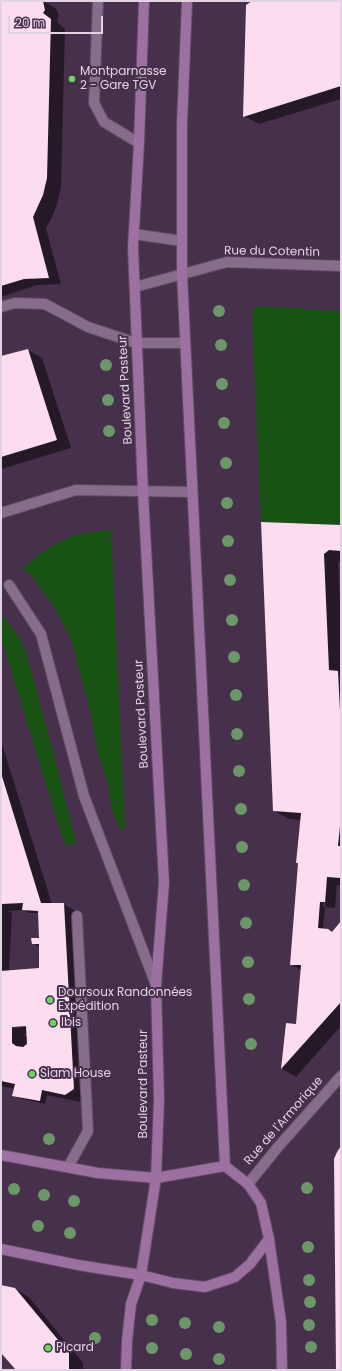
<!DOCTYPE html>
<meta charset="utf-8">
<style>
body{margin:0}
#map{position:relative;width:342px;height:1371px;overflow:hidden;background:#47304b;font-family:Poppins,sans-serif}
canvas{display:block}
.frame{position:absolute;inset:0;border:2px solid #e2d3e4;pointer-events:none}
.scale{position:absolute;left:8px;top:16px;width:95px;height:18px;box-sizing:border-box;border:2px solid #e2d3e4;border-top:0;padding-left:5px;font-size:12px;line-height:14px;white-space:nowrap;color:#e2d3e4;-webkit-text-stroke:3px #47304b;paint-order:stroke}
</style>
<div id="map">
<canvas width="342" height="1371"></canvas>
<div class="frame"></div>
<div class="scale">20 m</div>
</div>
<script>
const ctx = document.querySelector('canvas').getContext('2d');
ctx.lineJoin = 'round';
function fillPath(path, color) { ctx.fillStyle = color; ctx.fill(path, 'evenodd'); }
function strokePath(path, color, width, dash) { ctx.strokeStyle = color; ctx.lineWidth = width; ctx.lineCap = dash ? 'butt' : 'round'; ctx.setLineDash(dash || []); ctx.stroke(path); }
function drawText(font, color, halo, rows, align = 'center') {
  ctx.font = font + ' Poppins,sans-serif'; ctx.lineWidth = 4; ctx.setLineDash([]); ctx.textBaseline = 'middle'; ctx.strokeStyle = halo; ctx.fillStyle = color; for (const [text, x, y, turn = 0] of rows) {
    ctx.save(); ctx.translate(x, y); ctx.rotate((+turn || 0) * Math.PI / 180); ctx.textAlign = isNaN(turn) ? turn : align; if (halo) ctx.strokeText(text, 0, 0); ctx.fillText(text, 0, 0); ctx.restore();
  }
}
fillPath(new Path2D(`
 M 259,306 L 341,311 L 341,525 L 261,522 L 252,315 L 254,309 Z
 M 111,530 L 125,828 L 121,830 L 112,810 L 108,786 L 97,749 L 90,711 L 71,639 L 53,605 L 31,575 L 22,569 C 53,542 69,532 111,530 Z
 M 1,613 L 18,636 L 26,652 L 51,744 L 76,843 L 65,846 L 1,638 Z`), '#195313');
fillPath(new Path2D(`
 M 1,1 L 43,1 L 55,8 L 59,14 L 57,22 L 65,29 L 61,187 L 57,204 L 52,217 L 46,228 L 61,284 L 37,285 L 1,297 Z
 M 252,1 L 341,1 L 341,99 L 259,124 L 244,116 Z
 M 28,350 L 42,358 L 71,448 L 1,469 L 1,358 Z
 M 262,523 L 341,526 L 341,560 L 338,562 L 341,623 L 341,885 L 337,885 L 335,908 L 325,907 L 327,884 L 325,884 L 323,907 L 325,907 L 323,930 L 332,933 L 341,923 L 341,1026 L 296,1077 L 282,1069 L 286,1024 L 297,1025 L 301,970 L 291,964 L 301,820 L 289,819 L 274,811 Z
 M 1,741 L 52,904 L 63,904 L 76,911 L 88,1097 L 80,1102 L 47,1095 L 45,1104 L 19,1098 L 13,1095 L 15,1089 L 1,1086 ZM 24,910 L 29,913 L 40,913 L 40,939 L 33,943 L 40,948 L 40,969 L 9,972 L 12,913 L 8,911 ZM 27,1025 L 27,1027 L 13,1028 L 13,1026 ZM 22,1034 L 28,1034 L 28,1037 Z
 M 1,1286 L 14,1288 L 29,1297 L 83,1363 L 83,1370 L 17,1370 L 1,1351 Z`), '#0007');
fillPath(new Path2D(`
 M 1,1 L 43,1 L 45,10 L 43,13 L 51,19 L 47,178 L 43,195 L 33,217 L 49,278 L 24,279 L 1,286 Z
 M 252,1 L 341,1 L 341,86 L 243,117 L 246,5 Z
 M 28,349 L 57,440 L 1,457 L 1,356 Z
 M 261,522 L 341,525 L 341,551 L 329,550 L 324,554 L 329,670 L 338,671 L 341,731 L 341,816 L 338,846 L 341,846 L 341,878 L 327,877 L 325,902 L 320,902 L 318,928 L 328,929 L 332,932 L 341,921 L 341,1002 L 281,1069 L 286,1023 L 296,1024 L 301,965 L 290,965 L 298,863 L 296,863 L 301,813 L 273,811 Z
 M 1,773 L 41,903 L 64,903 L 74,1089 L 65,1095 L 42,1090 L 40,1101 L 12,1096 L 15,1084 L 1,1081 L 1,971 L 39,968 L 39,944 L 32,944 L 31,938 L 39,938 L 38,911 L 22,910 L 23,903 L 1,904 ZM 26,1026 L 27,1044 L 23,1047 L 16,1046 L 12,1043 L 12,1027 Z
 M 341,1146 L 341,1370 L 336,1370 L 334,1159 L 337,1152 Z
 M 1,1285 L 15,1288 L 69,1353 L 69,1370 L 16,1370 L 1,1353 Z`), '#fcdcef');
const service = new Path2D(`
 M 98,1 L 94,103 L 104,122 L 139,143
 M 134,234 L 182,241
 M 1,307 L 15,303 L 45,304 L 88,327 L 136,343 L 184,343
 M 1,513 L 76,490 L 192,492
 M 9,585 L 41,634 L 84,796 L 156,985
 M 68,1167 L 88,1131 L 77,916`);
const minor = new Path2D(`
 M 135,287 L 227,262 L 341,266
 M 248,1184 L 278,1147 L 341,1076`);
const secondary = new Path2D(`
 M 187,1 L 182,123 L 182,274 L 225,1166
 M 1,1155 L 98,1173 L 156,1178 L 225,1166 L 248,1184 L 261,1203 L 269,1239 L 281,1322 L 282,1370
 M 1,1249 L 78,1265 L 141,1275 L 173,1283 L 205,1287 L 235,1277 L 250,1264 L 269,1239
 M 126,1370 L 127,1341 L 131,1304 L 141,1275 L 156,1178 L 159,1100 L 156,985 L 164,883 L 143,492 L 133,248 L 139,143 L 144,1`);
strokePath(service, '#604c62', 12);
strokePath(minor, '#604c62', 12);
strokePath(secondary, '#604c62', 12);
strokePath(service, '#876c8b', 10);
strokePath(minor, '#876c8b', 10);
strokePath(secondary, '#9c71a2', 10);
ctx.fillStyle = '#6c9768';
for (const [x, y] of [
 [219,311],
 [221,345],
 [106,365],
 [222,384],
 [108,400],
 [224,423],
 [109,431],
 [226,463],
 [227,503],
 [228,541],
 [230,580],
 [232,620],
 [234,657],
 [236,695],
 [237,734],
 [239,771],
 [241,809],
 [242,847],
 [244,885],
 [246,923],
 [248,962],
 [249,999],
 [251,1044],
 [49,1139],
 [307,1188],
 [14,1189],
 [44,1195],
 [74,1201],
 [38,1226],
 [70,1233],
 [308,1247],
 [309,1280],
 [310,1302],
 [152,1320],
 [185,1323],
 [309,1325],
 [219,1327],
 [95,1338],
 [311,1347],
 [152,1348],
 [186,1354],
 [219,1359]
]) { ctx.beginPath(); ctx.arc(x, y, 6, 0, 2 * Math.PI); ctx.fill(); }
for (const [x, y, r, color] of [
 [72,79,4,"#6dd361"],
 [50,1000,4,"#6dd361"],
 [53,1023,4,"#6dd361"],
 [32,1074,4,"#6dd361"],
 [48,1348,4,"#6dd361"]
]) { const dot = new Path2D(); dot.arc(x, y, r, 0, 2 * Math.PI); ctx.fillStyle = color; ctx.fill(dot); strokePath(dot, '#47304b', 1.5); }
drawText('12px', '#e2d3e4', '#47304b', [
 ["Montparnasse",80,72],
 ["2 - Gare TGV",80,86],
 ["Doursoux Randonnées",58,993],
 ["Expédition",58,1007],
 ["Ibis",61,1023],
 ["Siam House",40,1074],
 ["Picard",56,1348]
], 'left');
drawText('12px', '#e2d3e4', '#47304b', [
 ["Rue du Cotentin",272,252,1],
 ["Boulevard Pasteur",126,390,-93],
 ["Boulevard Pasteur",142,714,-93],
 ["Boulevard Pasteur",144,1084,-90],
 ["Rue de l'Armorique",284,1121,-49]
]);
</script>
